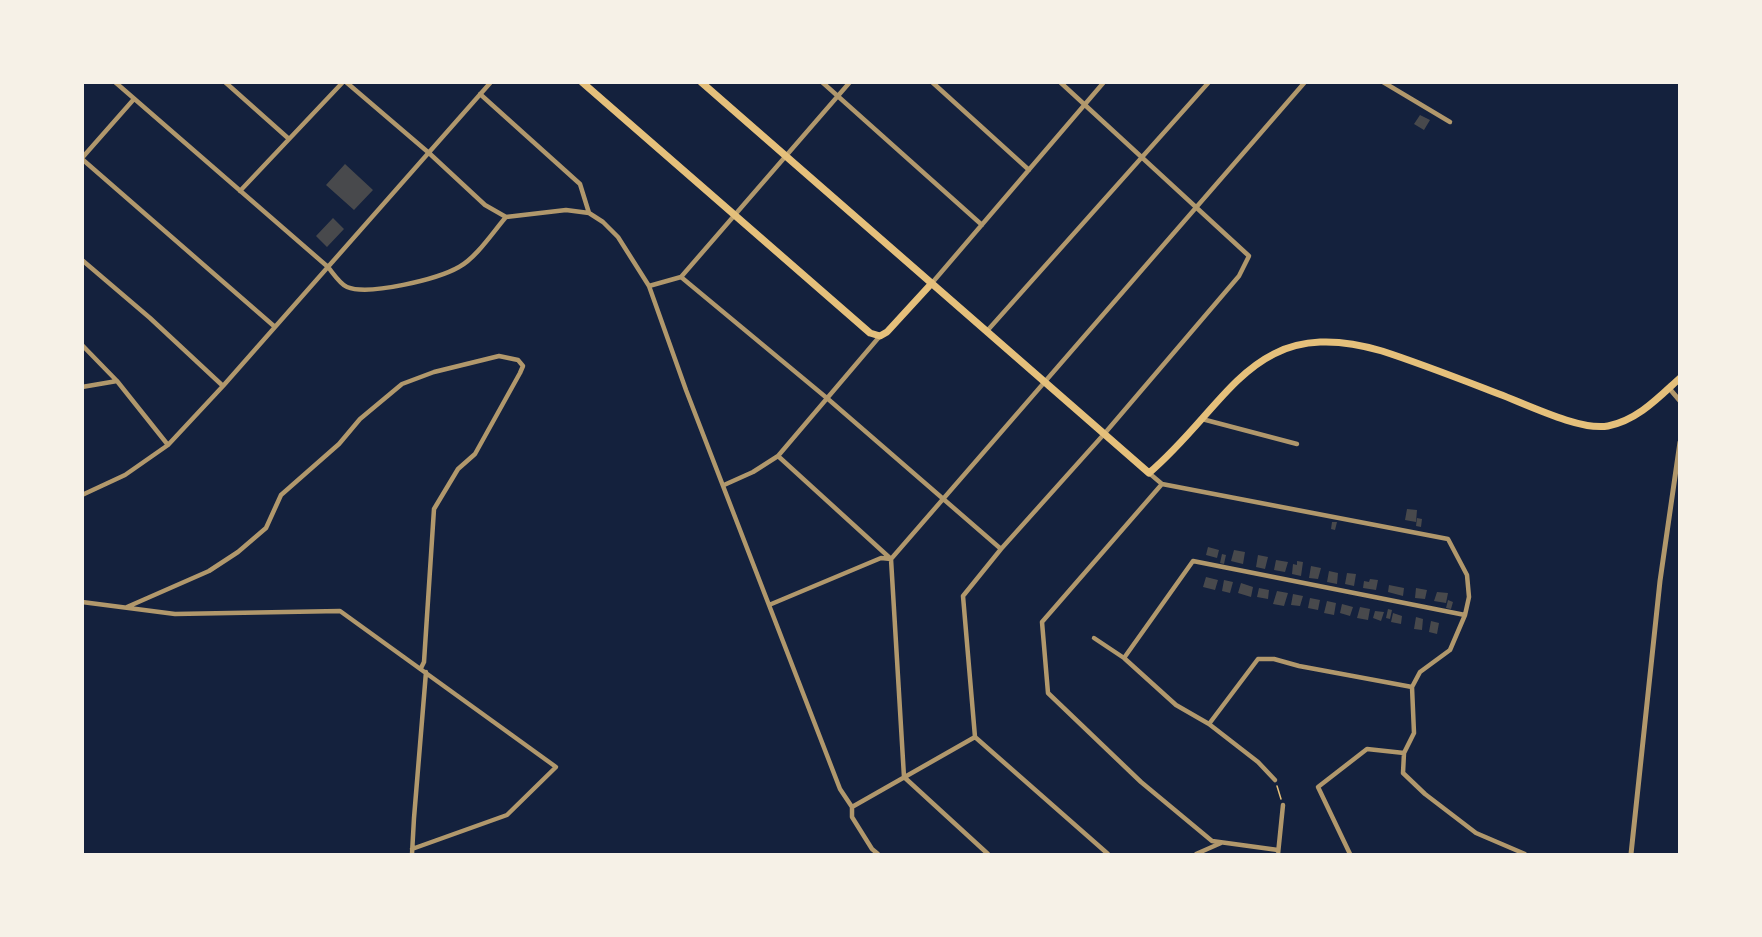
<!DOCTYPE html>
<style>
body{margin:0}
#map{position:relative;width:1762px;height:937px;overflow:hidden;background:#14213d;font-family:"Alegreya Sans",sans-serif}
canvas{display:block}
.frame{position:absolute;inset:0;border:84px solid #f6f1e7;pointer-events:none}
</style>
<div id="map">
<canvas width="1762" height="937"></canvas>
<div class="frame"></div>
</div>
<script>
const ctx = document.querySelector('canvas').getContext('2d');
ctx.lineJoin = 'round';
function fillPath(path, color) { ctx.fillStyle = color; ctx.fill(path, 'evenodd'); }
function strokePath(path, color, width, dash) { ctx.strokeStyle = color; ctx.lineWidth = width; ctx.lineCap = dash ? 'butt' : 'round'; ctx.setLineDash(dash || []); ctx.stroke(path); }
fillPath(new Path2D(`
 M 1420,115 L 1430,120 L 1424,130 L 1414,124 Z
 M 345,164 L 373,190 L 354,210 L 326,185 Z
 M 333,218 L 344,229 L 327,247 L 316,236 Z
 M 1407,509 L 1417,510 L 1416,522 L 1405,520 Z
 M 1417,518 L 1422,519 L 1421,527 L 1416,526 Z
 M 1332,522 L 1337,522 L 1335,530 L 1331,529 Z
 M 1208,547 L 1219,550 L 1217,558 L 1206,555 Z
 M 1234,550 L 1245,552 L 1243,564 L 1231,561 Z
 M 1222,554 L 1226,555 L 1224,564 L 1220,563 Z
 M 1258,555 L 1268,557 L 1265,569 L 1256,567 Z
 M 1276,560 L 1288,562 L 1285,572 L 1274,570 Z
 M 1297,561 L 1303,562 L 1301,576 L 1292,574 L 1293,564 L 1297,565 Z
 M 1311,566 L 1321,568 L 1318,579 L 1309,578 Z
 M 1329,571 L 1338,573 L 1337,584 L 1327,582 Z
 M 1347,573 L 1356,574 L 1354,586 L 1345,584 Z
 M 1206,577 L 1218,580 L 1215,590 L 1203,587 Z
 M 1370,579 L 1378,580 L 1376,590 L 1363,588 L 1364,581 L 1369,582 Z
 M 1224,580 L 1233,582 L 1230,593 L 1222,591 Z
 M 1241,583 L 1253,587 L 1251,597 L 1238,593 Z
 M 1389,585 L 1404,588 L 1403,596 L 1388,592 Z
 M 1259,588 L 1269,590 L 1268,599 L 1257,597 Z
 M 1416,588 L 1427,590 L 1425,599 L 1415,598 Z
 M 1277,591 L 1288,593 L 1284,606 L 1273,604 Z
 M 1437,592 L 1448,593 L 1446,603 L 1434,601 Z
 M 1293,594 L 1303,596 L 1300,606 L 1291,605 Z
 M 1310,598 L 1320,600 L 1318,610 L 1308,608 Z
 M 1448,600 L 1453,602 L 1451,609 L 1446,608 Z
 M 1327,601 L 1336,603 L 1334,615 L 1324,613 Z
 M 1342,604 L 1353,607 L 1350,616 L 1340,613 Z
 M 1360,607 L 1370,609 L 1368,620 L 1357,618 Z
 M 1388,609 L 1392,610 L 1390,619 L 1386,618 Z
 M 1375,611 L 1384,612 L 1381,621 L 1373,618 Z
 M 1393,613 L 1402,616 L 1401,624 L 1391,622 Z
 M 1416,617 L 1423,619 L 1422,630 L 1414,629 Z
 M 1431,621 L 1439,623 L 1437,634 L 1429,632 Z`), '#48494c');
strokePath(new Path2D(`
 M 1277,786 L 1281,799`), '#e5c07b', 1.5);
strokePath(new Path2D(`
 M 115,82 L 328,267 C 333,273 340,284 347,287 C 369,296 438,279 459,267 C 476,258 493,232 506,217
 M 225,82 L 289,139
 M 346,82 L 429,153 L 485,205 L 506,217 L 566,210 L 589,213 L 603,222 L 618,237 L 649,286 L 686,390 L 840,789 L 852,807 L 852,817 L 872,849 L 878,854
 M 822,82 L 982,225
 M 932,82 L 1029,170
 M 1383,82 L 1450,122
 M 480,94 L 580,184 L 589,213
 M 82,158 L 134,99
 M 82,159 L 275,327
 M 240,191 L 343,82
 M 82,260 L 150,318 L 223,386
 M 681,277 L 828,399 L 1001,549
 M 932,283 L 1104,82
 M 649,286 L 681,277 L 850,82
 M 987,331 L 1209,82
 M 82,345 L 117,381 L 168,445
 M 82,387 L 117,381
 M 1202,419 L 1297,444
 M 778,456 L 891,559 L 904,777 L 988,854
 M 1149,473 L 1162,484 L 1448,539 L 1467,575 L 1469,597 L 1465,615 L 1450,650 L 1420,672 L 1412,687 L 1299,666 L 1274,659 L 1258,659 L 1209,724
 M 1162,484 L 1042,622 L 1048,693 L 1141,782 L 1212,841 L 1278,850
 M 724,485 L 753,472 L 778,456 L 880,336
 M 82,495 L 125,475 L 168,445 L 223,386 L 491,82
 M 82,602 L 175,614 L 340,611 L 556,767 L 507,815 L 412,849
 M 769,605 L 881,558 L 891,559 L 1305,82
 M 127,607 L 209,571 L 238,552 L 266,528 L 281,495 L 339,444 L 360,419 L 402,384 L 434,372 L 499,356 L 518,360 L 523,366 L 520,373 L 475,454 L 458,469 L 434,509 L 424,662 L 421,668
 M 1094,638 L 1124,658 L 1176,705 L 1209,724 L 1258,762 L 1275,780
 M 1124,658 L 1193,561 L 1465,615
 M 1412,687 L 1414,733 L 1404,753 L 1403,773 L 1425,794 L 1476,833 L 1525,854
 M 975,737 L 963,596 L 1001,549 L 1105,433 L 1239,276 L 1249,256 L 1060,82
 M 975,737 L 1108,854
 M 852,807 L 975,737
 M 412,854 L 414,818 L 426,672
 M 1196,854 L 1221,843
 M 1278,854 L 1283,805
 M 1350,854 L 1318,787 L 1367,749 L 1404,753`), '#b1986c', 4.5);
strokePath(new Path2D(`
 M 1669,388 L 1680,401
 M 1631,854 L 1660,581 L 1680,442`), '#b1986c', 5);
strokePath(new Path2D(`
 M 582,82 L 870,333 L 880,336 L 887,332 L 932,283
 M 701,82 L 1149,473 C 1231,403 1252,313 1382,351 C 1422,364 1460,379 1499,394 C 1526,404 1580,431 1608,426 C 1638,420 1659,397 1680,378`), '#e5c07b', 7);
</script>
